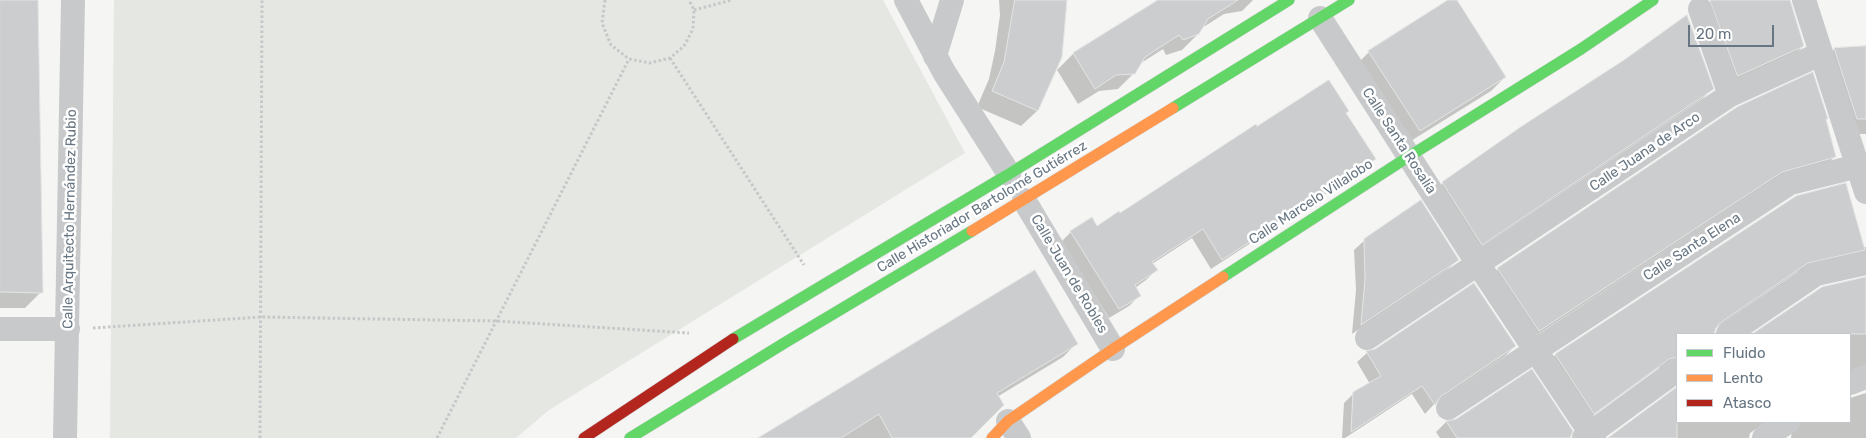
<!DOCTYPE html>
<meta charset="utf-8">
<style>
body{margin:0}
#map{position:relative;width:1866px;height:438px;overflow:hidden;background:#f5f5f4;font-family:Rubik,sans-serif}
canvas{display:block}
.legend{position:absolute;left:1676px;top:333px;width:175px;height:90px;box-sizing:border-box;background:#fff;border:1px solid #c2c8cd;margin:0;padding:6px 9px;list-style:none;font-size:15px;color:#677682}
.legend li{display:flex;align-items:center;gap:10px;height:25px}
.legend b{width:25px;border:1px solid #c2c8cd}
.scale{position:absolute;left:1688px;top:25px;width:86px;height:22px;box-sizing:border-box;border:2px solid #677682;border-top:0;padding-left:6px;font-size:15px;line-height:18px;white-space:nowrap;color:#677682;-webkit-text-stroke:4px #fff;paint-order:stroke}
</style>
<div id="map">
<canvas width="1866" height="438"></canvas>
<ul class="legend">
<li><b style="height:6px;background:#63d668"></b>Fluido</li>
<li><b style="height:6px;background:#ff974d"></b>Lento</li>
<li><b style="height:6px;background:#b3261e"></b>Atasco</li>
</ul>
<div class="scale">20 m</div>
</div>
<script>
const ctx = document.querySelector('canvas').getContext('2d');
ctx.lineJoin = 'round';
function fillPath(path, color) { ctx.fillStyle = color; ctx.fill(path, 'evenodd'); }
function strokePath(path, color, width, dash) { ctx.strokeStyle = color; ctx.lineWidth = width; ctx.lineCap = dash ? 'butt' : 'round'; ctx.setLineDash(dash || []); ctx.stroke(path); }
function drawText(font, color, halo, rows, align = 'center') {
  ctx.font = font + ' Rubik,sans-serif'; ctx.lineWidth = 5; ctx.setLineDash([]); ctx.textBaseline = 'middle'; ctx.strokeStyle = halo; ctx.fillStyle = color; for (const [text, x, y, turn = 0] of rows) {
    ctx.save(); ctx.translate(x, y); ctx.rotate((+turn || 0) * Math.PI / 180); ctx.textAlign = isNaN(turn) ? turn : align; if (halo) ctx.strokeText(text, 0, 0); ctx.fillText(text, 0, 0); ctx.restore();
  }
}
fillPath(new Path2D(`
 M 114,0 L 883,0 L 965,153 L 549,410 L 516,438 L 110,438 Z`), '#e4e7e2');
fillPath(new Path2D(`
 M 0,0 L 37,0 L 41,292 L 25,308 L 0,308 Z
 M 999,0 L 1066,0 L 1060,57 L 1037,111 L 1021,126 L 977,107 L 989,79 L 995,51 L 1000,15 Z
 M 1160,0 L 1253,0 L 1242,11 L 1224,14 L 1202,28 L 1198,34 L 1182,50 L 1166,55 L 1163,49 L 1138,65 L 1134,73 L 1118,89 L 1099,91 L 1078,104 L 1057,70 L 1073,54 Z
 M 1450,0 L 1456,0 L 1505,77 L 1491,91 L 1406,144 L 1355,66 L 1369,52 Z
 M 1712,0 L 1789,0 L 1803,46 L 1793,56 L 1728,85 L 1700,11 Z
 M 1866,48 L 1866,134 L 1842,134 L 1819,64 L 1834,49 Z
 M 1712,89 L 1702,99 L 1471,254 L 1433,193 L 1443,183 L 1472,162 Z
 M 1737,108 L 1827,119 L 1825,120 L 1834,157 L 1825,167 L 1772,181 L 1529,340 L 1488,278 L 1498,269 Z
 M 1345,114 L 1374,159 L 1364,169 L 1211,269 L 1192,238 L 1152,264 L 1156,270 L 1146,280 L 1135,288 L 1139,296 L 1129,306 L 1109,318 L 1061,242 L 1071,232 L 1096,228 L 1257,128 Z
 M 1796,197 L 1863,247 L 1866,247 L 1866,264 L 1852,259 L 1797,272 L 1714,329 L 1713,334 L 1677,334 L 1677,371 L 1665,366 L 1658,368 L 1584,422 L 1546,365 L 1555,355 Z
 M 1365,240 L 1457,260 L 1447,270 L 1352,334 L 1356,290 L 1354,250 Z
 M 1866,278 L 1866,378 L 1850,374 L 1850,334 L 1754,334 L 1822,288 Z
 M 1076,344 L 1063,357 L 997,397 L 968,438 L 760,438 Z
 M 1515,346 L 1505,356 L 1436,402 L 1425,414 L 1412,394 L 1345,438 L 1342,438 L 1344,403 L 1354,393 L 1370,384 L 1357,362 L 1367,353 L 1375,351 Z
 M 1677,388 L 1677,422 L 1767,422 L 1750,433 L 1749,438 L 1609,438 Z
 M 1866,393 L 1866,438 L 1791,438 L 1792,431 L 1787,422 L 1850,422 L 1850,398 Z
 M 1456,421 L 1569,438 L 1440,438 L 1436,432 L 1446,422 Z`), '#0003');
const building = new Path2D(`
 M 0,0 L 38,0 L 43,293 L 0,292 Z
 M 1015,0 L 1067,0 L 1062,57 L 1038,111 L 992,91 L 1004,62 Z
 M 1158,0 L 1238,0 L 1208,19 L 1199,34 L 1183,40 L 1179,35 L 1145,57 L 1135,74 L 1116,75 L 1095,89 L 1073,53 Z
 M 1448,0 L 1457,0 L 1506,77 L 1420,131 L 1368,51 Z
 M 1710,0 L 1790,0 L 1804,46 L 1738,76 Z
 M 1687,15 L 1714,89 L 1482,245 L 1442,182 L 1522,126 L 1624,60 Z
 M 1866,46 L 1866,119 L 1857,119 L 1834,48 Z
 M 1813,72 L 1828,119 L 1826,119 L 1836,157 L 1782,172 L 1539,331 L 1497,268 L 1737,107 Z
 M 1329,80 L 1349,111 L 1346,113 L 1376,159 L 1222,260 L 1203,229 L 1152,262 L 1158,270 L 1135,285 L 1141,296 L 1119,309 L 1070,231 L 1092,217 L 1097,226 L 1119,211 L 1120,213 L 1256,124 L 1257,126 Z
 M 1846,183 L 1865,250 L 1808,263 L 1720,323 L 1716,328 L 1714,334 L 1677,334 L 1677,357 L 1669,359 L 1594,414 L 1555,354 L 1796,196 Z
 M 1421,200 L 1459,260 L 1361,325 L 1365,279 L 1364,239 Z
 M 1035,270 L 1078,344 L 997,393 L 1004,405 L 971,438 L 892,438 L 879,414 L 841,438 L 758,438 Z
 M 1866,277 L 1866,334 L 1752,334 L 1822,287 Z
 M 1474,283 L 1516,346 L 1440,397 L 1435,405 L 1422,386 L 1351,432 L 1353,392 L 1381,376 L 1366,351 L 1375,349 Z
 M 1532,369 L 1573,431 L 1570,438 L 1457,438 L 1446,421 L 1456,419 Z
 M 1677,387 L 1677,438 L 1608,438 Z`);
fillPath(building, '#cbcdce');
strokePath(building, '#e4e4e4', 1);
const fast = new Path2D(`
 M 1173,108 L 1349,0
 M 1223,277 L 1408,157 L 1581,49 L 1653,0
 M 733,339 L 1009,174 L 1289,0
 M 630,438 L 786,342 L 972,231`);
const slow = new Path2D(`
 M 972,231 L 1173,108
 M 992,438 L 1008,421 L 1113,349 L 1223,277`);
const jam = new Path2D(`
 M 584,438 L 733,339`);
strokePath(fast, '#d2d3d3', 12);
strokePath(slow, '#d2d3d3', 12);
strokePath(jam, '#d2d3d3', 12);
strokePath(new Path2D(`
 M 605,0 L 602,23 L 611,45 L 629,59 L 650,63 L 670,58 L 684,46 L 693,29 L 694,10 L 689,0
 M 694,10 L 732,0
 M 670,58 L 804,265
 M 93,328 L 261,317 L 496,321 L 689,333
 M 260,438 L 262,0
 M 437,438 L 629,59`), '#c5c7c8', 3, [2.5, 2.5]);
strokePath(new Path2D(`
 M 906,0 L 944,72 L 1009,174
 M 1804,0 L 1866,192
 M 1700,9 L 1730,95
 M 1320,18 L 1478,264 L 1594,438
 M 935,56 L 952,0
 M 1024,200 L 1113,349
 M 0,329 L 68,329
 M 1728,334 L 1816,274 L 1866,263
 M 1367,338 L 1730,95 L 1820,54
 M 1850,383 L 1866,377
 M 1448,408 L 1790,183 L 1858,166
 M 1008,421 L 1019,438
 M 65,438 L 73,0
 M 1584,438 L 1677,370
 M 1764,438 L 1788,422`), '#c8c9ca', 24);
strokePath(fast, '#63d668', 11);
strokePath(slow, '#ff974d', 11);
strokePath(jam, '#b3261e', 11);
drawText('14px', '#677682', '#fff', [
 ["Calle Santa Rosalía",1399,141,57],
 ["Calle Juana de Arco",1645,152,-34],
 ["Calle Marcelo Villalobo",1311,202,-33],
 ["Calle Historiador Bartolomé Gutiérrez",982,207,-31],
 ["Calle Arquitecto Hernández Rubio",70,219,-89],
 ["Calle Santa Elena",1692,247,-33],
 ["Calle Juan de Robles",1069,274,59]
]);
</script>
